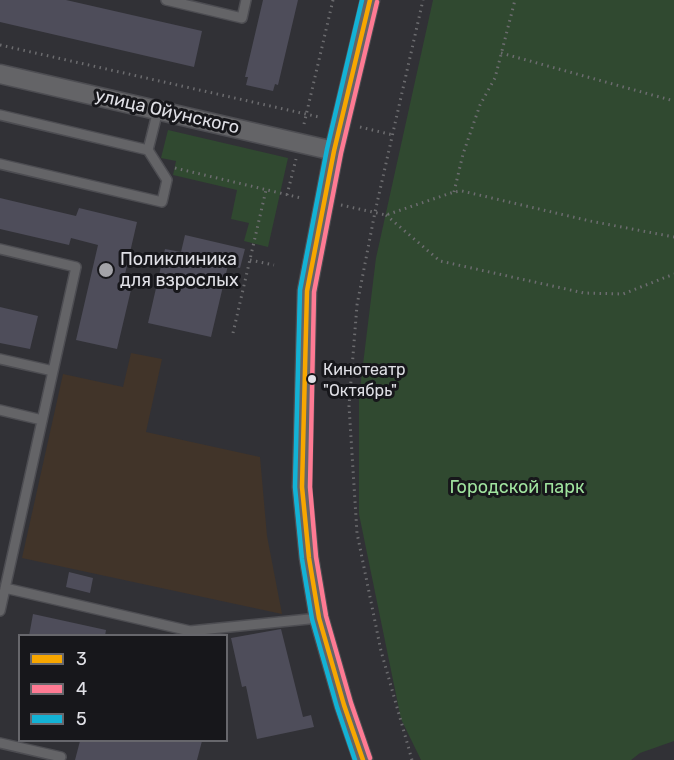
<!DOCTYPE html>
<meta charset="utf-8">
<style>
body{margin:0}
#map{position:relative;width:674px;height:760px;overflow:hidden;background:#313136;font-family:Rubik,sans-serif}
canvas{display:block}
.legend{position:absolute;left:18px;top:634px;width:210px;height:108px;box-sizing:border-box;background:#17171b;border:2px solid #67676c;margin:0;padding:8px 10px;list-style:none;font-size:18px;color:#e0e0e6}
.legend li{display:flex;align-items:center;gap:12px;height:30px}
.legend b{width:30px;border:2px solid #67676c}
</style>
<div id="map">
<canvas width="674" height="760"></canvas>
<ul class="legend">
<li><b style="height:8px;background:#f7a600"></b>3</li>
<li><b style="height:8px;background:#fe7a93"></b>4</li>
<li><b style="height:8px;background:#13b2d5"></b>5</li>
</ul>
</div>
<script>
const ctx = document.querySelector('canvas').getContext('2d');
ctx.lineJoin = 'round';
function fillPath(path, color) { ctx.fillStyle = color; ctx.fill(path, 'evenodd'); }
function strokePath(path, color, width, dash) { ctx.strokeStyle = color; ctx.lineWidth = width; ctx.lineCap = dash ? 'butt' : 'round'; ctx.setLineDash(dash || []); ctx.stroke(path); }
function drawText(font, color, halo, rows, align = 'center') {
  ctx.font = font + ' Rubik,sans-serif'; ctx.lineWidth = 6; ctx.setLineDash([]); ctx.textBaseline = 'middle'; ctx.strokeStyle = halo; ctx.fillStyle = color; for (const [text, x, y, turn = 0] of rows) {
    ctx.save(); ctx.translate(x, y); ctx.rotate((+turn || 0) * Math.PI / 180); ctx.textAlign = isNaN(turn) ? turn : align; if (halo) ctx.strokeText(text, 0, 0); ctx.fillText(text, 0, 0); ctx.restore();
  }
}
fillPath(new Path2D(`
 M 131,353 L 162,359 L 146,432 L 260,457 L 267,536 L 282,614 L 22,558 L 63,374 L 123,387 Z`), '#413429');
fillPath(new Path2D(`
 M 433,0 L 674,0 L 674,741 L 640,753 L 631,760 L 421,760 L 401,719 L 359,514 L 359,397 L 376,258 Z
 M 168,130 L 288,158 L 268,247 L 244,241 L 249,223 L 231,219 L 237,190 L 173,175 L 176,161 L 161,158 Z`), '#304930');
fillPath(new Path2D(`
 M 0,0 L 66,0 L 202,31 L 194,67 L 0,22 Z
 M 263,0 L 298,0 L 278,85 L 275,84 L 273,91 L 246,85 L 248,77 L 245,77 Z
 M 0,198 L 76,216 L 79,208 L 137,222 L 125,274 L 134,277 L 117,349 L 76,340 L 98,245 L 71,238 L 69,245 L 0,229 Z
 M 185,235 L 245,249 L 240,268 L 228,265 L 211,337 L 148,323 L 165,249 L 181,252 Z
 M 0,307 L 38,316 L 30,349 L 0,343 Z
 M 69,572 L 93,578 L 90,593 L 66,587 Z
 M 33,614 L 106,630 L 105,636 L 29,636 Z
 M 281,629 L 303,717 L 311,715 L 314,727 L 257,739 L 246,686 L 242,687 L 231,638 Z
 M 80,741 L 202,741 L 197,760 L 75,760 Z`), '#4e4d5a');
const lane = new Path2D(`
 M 166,0 L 242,18 L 246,0
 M 0,115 L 148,150 L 158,110
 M 0,164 L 162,202 L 167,180 L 148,150
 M 0,249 L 76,267 L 0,611
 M 0,359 L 53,371
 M 0,410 L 42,420
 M 5,588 L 190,631 L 319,618
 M 0,743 L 61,757`);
const street = new Path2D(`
 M 0,74 L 334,151
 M 363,760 L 344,705 L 319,618 L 309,558 L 302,487 L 307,291 L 334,151 L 370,0`);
strokePath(lane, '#4d4d52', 12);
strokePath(street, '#4d4d52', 21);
strokePath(new Path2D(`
 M 0,45 L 319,117
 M 501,53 L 674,101
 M 304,124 L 333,0
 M 360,127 L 393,135
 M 175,168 L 301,198
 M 454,192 L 463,154 L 480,105 L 495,78 L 515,0
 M 287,195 L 296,159
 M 341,205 L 386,215 L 454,192 L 462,191 L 590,221 L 674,237
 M 386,215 L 440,261 L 584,293 L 623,294 L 674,274
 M 250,260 L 274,265
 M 233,333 L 266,190
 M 412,760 L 381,651 L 357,533 L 349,406 L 357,305 L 375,212 L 423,0`), '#6c6c6f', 3, [1.5, 4.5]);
strokePath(lane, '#646467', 9);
strokePath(street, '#646467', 18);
strokePath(new Path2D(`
 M 363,760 L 344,705 L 319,618 L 309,558 L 302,487 L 307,291 L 334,151 L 370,0`), '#f7a600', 4.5);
strokePath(new Path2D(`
 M 370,758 L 351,703 L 326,616 L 316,557 L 310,487 L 314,292 L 341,153 L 377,2`), '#fe7a93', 4.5);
strokePath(new Path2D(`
 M 355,760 L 337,707 L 312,619 L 302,559 L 295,487 L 300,290 L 327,149 L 362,0`), '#13b2d5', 4.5);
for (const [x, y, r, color] of [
 [106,270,8,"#a3a3a8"],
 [312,379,5,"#e0e0e6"]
]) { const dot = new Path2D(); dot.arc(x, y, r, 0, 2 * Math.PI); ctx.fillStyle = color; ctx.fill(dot); strokePath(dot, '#17171b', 2); }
drawText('16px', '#e0e0e6', '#17171b', [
 ["Кинотеатр",323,370],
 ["\"Октябрь\"",323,391]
], 'left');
drawText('18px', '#e0e0e6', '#17171b', [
 ["улица Ойунского",167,112,13]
]);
drawText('18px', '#e0e0e6', '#17171b', [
 ["Поликлиника",120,260],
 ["для взрослых",120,281]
], 'left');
drawText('18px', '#9fe29e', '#17171b', [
 ["Городской парк",517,488]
]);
</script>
